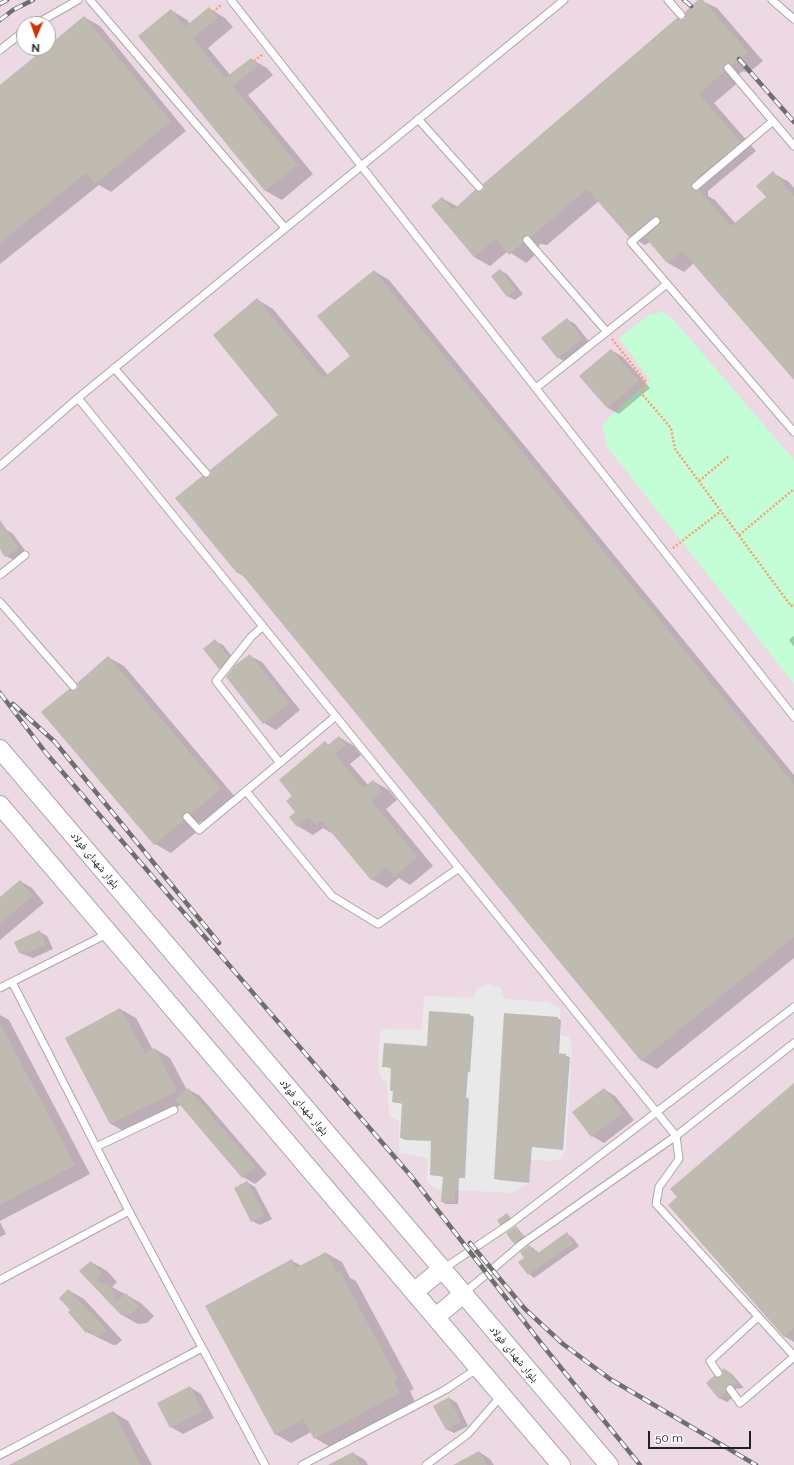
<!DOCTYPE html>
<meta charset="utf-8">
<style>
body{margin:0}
#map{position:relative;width:794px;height:1465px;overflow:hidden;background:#f2f1e8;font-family:Raleway,sans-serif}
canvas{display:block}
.north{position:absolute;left:16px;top:16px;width:40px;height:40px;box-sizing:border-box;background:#fff;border:1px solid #a6a6a6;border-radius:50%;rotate:182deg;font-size:11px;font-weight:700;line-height:16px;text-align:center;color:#212121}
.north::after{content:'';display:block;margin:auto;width:14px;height:18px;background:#d33100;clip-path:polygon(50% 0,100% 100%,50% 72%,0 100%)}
.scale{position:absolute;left:648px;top:1431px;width:103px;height:18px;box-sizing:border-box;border:2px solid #212121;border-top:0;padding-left:5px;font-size:12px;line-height:14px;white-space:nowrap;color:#212121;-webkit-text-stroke:3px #fff;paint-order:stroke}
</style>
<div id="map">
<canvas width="794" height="1465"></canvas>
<div class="north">N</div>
<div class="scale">50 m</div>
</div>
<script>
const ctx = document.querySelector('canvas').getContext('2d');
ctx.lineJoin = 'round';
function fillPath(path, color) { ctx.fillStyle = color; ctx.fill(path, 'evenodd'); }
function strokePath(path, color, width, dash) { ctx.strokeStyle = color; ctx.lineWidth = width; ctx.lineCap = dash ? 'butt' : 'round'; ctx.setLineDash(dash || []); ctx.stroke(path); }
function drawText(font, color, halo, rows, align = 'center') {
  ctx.font = font + ' Raleway,"Noto Naskh Arabic",sans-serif'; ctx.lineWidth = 3; ctx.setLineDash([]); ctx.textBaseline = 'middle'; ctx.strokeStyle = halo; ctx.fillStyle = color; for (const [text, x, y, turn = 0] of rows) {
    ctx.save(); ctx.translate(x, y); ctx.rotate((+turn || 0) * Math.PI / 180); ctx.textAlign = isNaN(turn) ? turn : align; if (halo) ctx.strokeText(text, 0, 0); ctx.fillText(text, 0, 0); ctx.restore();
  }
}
fillPath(new Path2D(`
 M 0,0 L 794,0 L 794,1465 L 0,1465 ZM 24,24 L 48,24 L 48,48 L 24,48 Z`), '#ecd9e4');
fillPath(new Path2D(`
 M 663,312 L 673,319 L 794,460 L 794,684 L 607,447 L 602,424 L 650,380 L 619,338 L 650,314 Z`), '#c3fed6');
fillPath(new Path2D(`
 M 489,984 L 501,988 L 504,999 L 549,1002 L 560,1009 L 561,1035 L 569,1037 L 572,1049 L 566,1151 L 561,1159 L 553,1161 L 531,1160 L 529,1183 L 513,1193 L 435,1189 L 427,1181 L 428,1158 L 399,1153 L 399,1121 L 389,1116 L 387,1084 L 381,1077 L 378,1068 L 380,1029 L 422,1030 L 424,996 L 474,998 L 477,988 Z`), '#e9e9e9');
fillPath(new Path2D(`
 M 700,0 L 717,8 L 763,61 L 748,73 L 744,71 L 740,73 L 738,78 L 740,81 L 714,103 L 756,151 L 708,191 L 708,196 L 715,200 L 736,224 L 767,197 L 773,173 L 789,182 L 794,188 L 794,379 L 694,263 L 684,272 L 668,263 L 650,242 L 645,245 L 629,236 L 599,201 L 547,245 L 540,244 L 538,248 L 538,252 L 526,263 L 508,251 L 490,266 L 474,257 L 442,198 L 458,207 L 483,192 L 686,19 Z
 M 210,9 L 225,18 L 233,27 L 208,48 L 231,76 L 251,59 L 267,68 L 273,75 L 248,95 L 313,174 L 282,200 L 266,191 L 139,36 L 171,10 L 187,20 L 190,24 Z
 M 84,17 L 100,26 L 186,131 L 111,192 L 99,185 L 0,264 L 0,86 Z
 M 500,270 L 507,274 L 523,294 L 515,300 L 507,296 Z
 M 374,271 L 389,280 L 794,775 L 794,958 L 657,1069 L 641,1060 L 246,578 L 237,572 L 209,478 L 280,415 L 258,300 L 273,309 L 328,375 L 351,356 Z
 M 567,319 L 575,324 L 590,343 L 565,362 L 557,357 Z
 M 611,350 L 623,357 L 650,388 L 619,414 L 608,408 L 581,376 Z
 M 5,529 L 13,534 L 26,552 L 14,560 L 6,556 L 0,548 L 0,533 Z
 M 794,636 L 794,647 L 789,640 Z
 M 215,641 L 223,645 L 236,662 L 227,672 L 220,668 L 205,649 Z
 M 250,656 L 262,662 L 300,710 L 276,730 L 264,723 Z
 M 108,657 L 124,666 L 236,798 L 208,822 L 204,821 L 200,822 L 198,825 L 199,830 L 171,853 L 155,844 L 43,713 L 76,691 Z
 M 339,737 L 354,746 L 361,755 L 350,764 L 368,785 L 373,781 L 389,790 L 397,800 L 386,809 L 433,866 L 410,885 L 399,878 L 387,888 L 371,879 L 333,834 L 323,828 L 313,835 L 298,826 L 290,817 L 296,812 L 293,796 L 325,743 L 329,745 Z
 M 20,881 L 32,888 L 44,903 L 0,940 L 0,898 Z
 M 40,932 L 47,936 L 53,949 L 33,958 L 20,953 Z
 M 120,1009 L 136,1018 L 153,1050 L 155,1049 L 170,1058 L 187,1090 L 188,1089 L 200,1096 L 267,1174 L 255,1184 L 243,1177 L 181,1105 L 127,1133 L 111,1124 L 66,1038 Z
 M 430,1012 L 470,1015 L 474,1017 L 470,1072 L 468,1072 L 466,1097 L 469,1099 L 465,1178 L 459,1178 L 458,1204 L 446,1204 L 443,1202 L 444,1177 L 431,1175 L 432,1141 L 405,1140 L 401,1138 L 403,1104 L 393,1102 L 394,1092 L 391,1090 L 392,1069 L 383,1066 L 428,1047 Z
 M 0,1015 L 9,1020 L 90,1174 L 0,1221 Z
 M 557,1018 L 561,1020 L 559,1054 L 570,1057 L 563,1150 L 532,1147 L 529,1183 L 499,1180 L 495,1178 Z
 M 794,1084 L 794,1342 L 784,1336 Z
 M 604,1089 L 615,1096 L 634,1120 L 604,1143 L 592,1136 Z
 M 247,1182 L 255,1187 L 272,1219 L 260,1225 L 252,1221 Z
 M 507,1214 L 513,1220 L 504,1226 L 501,1224 Z
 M 0,1222 L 6,1234 L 0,1237 Z
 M 516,1227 L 527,1239 L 518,1245 L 515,1243 Z
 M 567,1234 L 572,1237 L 579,1246 L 534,1278 L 529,1274 L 530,1246 L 539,1253 Z
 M 326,1253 L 342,1262 L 350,1278 L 356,1281 L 414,1389 L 410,1391 L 415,1402 L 330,1447 L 315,1438 L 311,1432 L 291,1443 L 275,1434 L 292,1261 L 302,1266 Z
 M 91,1262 L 107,1271 L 117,1282 L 112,1287 L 141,1303 L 154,1316 L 147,1323 L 138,1324 L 122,1315 L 81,1271 Z
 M 68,1290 L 84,1299 L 122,1340 L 116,1345 L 113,1345 L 87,1332 L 71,1310 Z
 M 724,1369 L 732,1374 L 744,1388 L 735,1389 L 732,1394 L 734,1397 L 727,1402 L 719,1398 Z
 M 190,1387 L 201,1394 L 214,1418 L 183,1434 L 171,1427 Z
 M 449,1398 L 457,1403 L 468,1426 L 454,1433 L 446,1429 Z
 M 113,1412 L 128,1421 L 152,1465 L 11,1465 Z
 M 479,1452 L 490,1459 L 494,1465 L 458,1465 Z
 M 353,1453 L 365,1460 L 368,1465 L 330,1465 Z`), '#0003');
fillPath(new Path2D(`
 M 698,0 L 703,0 L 748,52 L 732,65 L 728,63 L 725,64 L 723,68 L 724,72 L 699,94 L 741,142 L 693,182 L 691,187 L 695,191 L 699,190 L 731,226 L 766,197 L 756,186 L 773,171 L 794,196 L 794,380 L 682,251 L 667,263 L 645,237 L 661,223 L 661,220 L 658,216 L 653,217 L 629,237 L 587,189 L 531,237 L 524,236 L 522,239 L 523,243 L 509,255 L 496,239 L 474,257 L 431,206 L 442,197 L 453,210 L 475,190 L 482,191 L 484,188 L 483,184 L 677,18 L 682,20 L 685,18 L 685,12 Z
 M 209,7 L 218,18 L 193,38 L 225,78 L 251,58 L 258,66 L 233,86 L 298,165 L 265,191 L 138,36 L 171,9 L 185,27 Z
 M 84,16 L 171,121 L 95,184 L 86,173 L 0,243 L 0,85 L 45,48 L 48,48 L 48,46 Z
 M 500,269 L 516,290 L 507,297 L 491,276 Z
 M 374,270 L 794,784 L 794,937 L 641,1061 L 239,571 L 237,573 L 175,498 L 202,476 L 209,477 L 211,474 L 210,470 L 278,415 L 213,335 L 257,298 L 323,378 L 350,356 L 317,316 Z
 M 567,318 L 583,339 L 557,358 L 541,338 Z
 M 611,349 L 639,381 L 607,408 L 579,376 Z
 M 0,520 L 19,548 L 5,557 L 0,549 Z
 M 215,639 L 229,657 L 219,669 L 203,649 Z
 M 250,654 L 289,703 L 263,724 L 226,677 L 235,665 Z
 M 108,656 L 221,789 L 191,814 L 188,812 L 184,813 L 182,816 L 183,821 L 154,845 L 41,712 L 69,689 L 76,690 L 78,687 L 77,683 Z
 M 339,736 L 346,745 L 335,754 L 363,788 L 373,780 L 382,791 L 371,800 L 418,857 L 394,877 L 386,867 L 371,880 L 322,821 L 316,825 L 309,817 L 297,827 L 289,817 L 295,812 L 286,801 L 292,796 L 279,780 L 325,741 L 328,745 Z
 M 20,880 L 33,896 L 0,923 L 0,897 Z
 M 40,930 L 46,945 L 24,954 L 23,952 L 19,953 L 14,942 Z
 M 120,1008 L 145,1053 L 155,1048 L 177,1091 L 110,1124 L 65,1038 Z
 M 429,1011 L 470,1014 L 467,1071 L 465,1070 L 463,1096 L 466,1096 L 461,1177 L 456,1176 L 455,1203 L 441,1202 L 443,1176 L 430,1175 L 431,1140 L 400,1138 L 402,1103 L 392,1102 L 393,1091 L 390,1091 L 391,1067 L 382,1067 L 384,1043 L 427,1046 Z
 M 504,1013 L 558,1017 L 555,1053 L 566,1054 L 560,1148 L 528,1146 L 525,1181 L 494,1179 Z
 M 0,1023 L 75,1165 L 0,1205 Z
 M 794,1083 L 794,1328 L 784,1337 L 668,1205 L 677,1197 L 670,1189 Z
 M 188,1088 L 256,1167 L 242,1178 L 175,1099 Z
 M 604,1088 L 623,1113 L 591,1137 L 572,1112 Z
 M 247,1181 L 265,1215 L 251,1222 L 234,1188 Z
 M 507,1213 L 510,1218 L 500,1225 L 497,1220 Z
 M 516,1226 L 524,1236 L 514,1244 L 506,1233 Z
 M 567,1232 L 574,1243 L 528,1275 L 518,1262 L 524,1258 L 520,1252 L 529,1245 L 534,1252 L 536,1250 L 538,1253 Z
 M 326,1252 L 337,1273 L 340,1271 L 398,1380 L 394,1382 L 400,1393 L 314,1439 L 303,1419 L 275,1435 L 205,1306 L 292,1259 L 296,1268 Z
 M 91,1261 L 102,1273 L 95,1280 L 111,1286 L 116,1302 L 126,1293 L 139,1307 L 131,1314 L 121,1315 L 79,1271 Z
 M 68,1289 L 107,1330 L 100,1336 L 96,1337 L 89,1330 L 86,1333 L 68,1312 L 70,1310 L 59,1298 Z
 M 724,1368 L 737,1383 L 734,1386 L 730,1384 L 727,1385 L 725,1389 L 726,1392 L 719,1399 L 706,1383 L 714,1376 L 721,1377 L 723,1373 L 722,1370 Z
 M 190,1386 L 203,1411 L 170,1428 L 157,1403 Z
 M 449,1397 L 461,1422 L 446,1430 L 433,1406 Z
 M 113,1411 L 141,1465 L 9,1465 Z
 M 479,1451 L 487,1465 L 453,1465 Z
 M 353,1452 L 361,1465 L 328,1465 Z`), '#c0bbb0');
const service = new Path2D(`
 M 90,0 L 285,228
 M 231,0 L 794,717
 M 564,0 L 78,398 L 676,1136 L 679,1159 L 659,1187 L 656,1204 L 794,1356
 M 668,0 L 681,15
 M 772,0 L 794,19
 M 36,24 L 78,0
 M 0,50 L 24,31
 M 728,68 L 794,146
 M 418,119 L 479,187
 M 696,186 L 773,121
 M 656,221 L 631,242 L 794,432
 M 527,240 L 607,332
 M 114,368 L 206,473
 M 536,388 L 667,284
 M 0,466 L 78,398
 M 0,575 L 25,555
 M 0,602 L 73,686
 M 263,626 L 251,637 L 216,681 L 280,763
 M 336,716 L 246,791 L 332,896 L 378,924 L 459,868
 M 187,817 L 199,830 L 246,791
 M 12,982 L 129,1211 L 265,1465
 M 0,988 L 109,933
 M 96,1147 L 174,1110
 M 443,1269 L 510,1224 L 794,1007
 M 0,1280 L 129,1211
 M 463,1294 L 523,1243 L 676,1136 L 794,1043
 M 718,1373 L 710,1361 L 758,1317
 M 730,1389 L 740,1403 L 794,1357
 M 0,1455 L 202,1348
 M 302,1465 L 445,1390 L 478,1368
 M 426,1465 L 468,1434 L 502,1395`);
const tertiary = new Path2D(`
 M 0,749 L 609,1465
 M 0,805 L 561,1465
 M 414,1292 L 442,1269
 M 436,1317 L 463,1294`);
strokePath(service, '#a8a8a8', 9);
strokePath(tertiary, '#a8a8a8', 20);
strokePath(new Path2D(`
 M 213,12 L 222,4
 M 254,61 L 263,54
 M 612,339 L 645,381 L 642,394 L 671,428 L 675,449 L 791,606 L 794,604
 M 699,481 L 729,456
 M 739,535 L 794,489
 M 673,548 L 721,511`), '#ff9d6c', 2.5, [2, 2]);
strokePath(service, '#fff', 7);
strokePath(tertiary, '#fff', 18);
const rail = new Path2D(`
 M 684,0 L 691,6
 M 0,4 L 7,0
 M 0,20 L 13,10 L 33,0
 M 739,59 L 794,122
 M 0,693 L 46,753 L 411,1176 L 544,1347 L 640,1465
 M 13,704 L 55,742 L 219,943
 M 470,1243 L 525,1309 L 563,1344 L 610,1379 L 756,1465`);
strokePath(rail, '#6f6f6f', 4.5);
strokePath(rail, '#fff', 3, [9]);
drawText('11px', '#212121', '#fff', [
 ["بلوار شهدای فولاد",95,860,50],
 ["بلوار شهدای فولاد",304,1107,50],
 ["بلوار شهدای فولاد",514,1354,50]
]);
</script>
